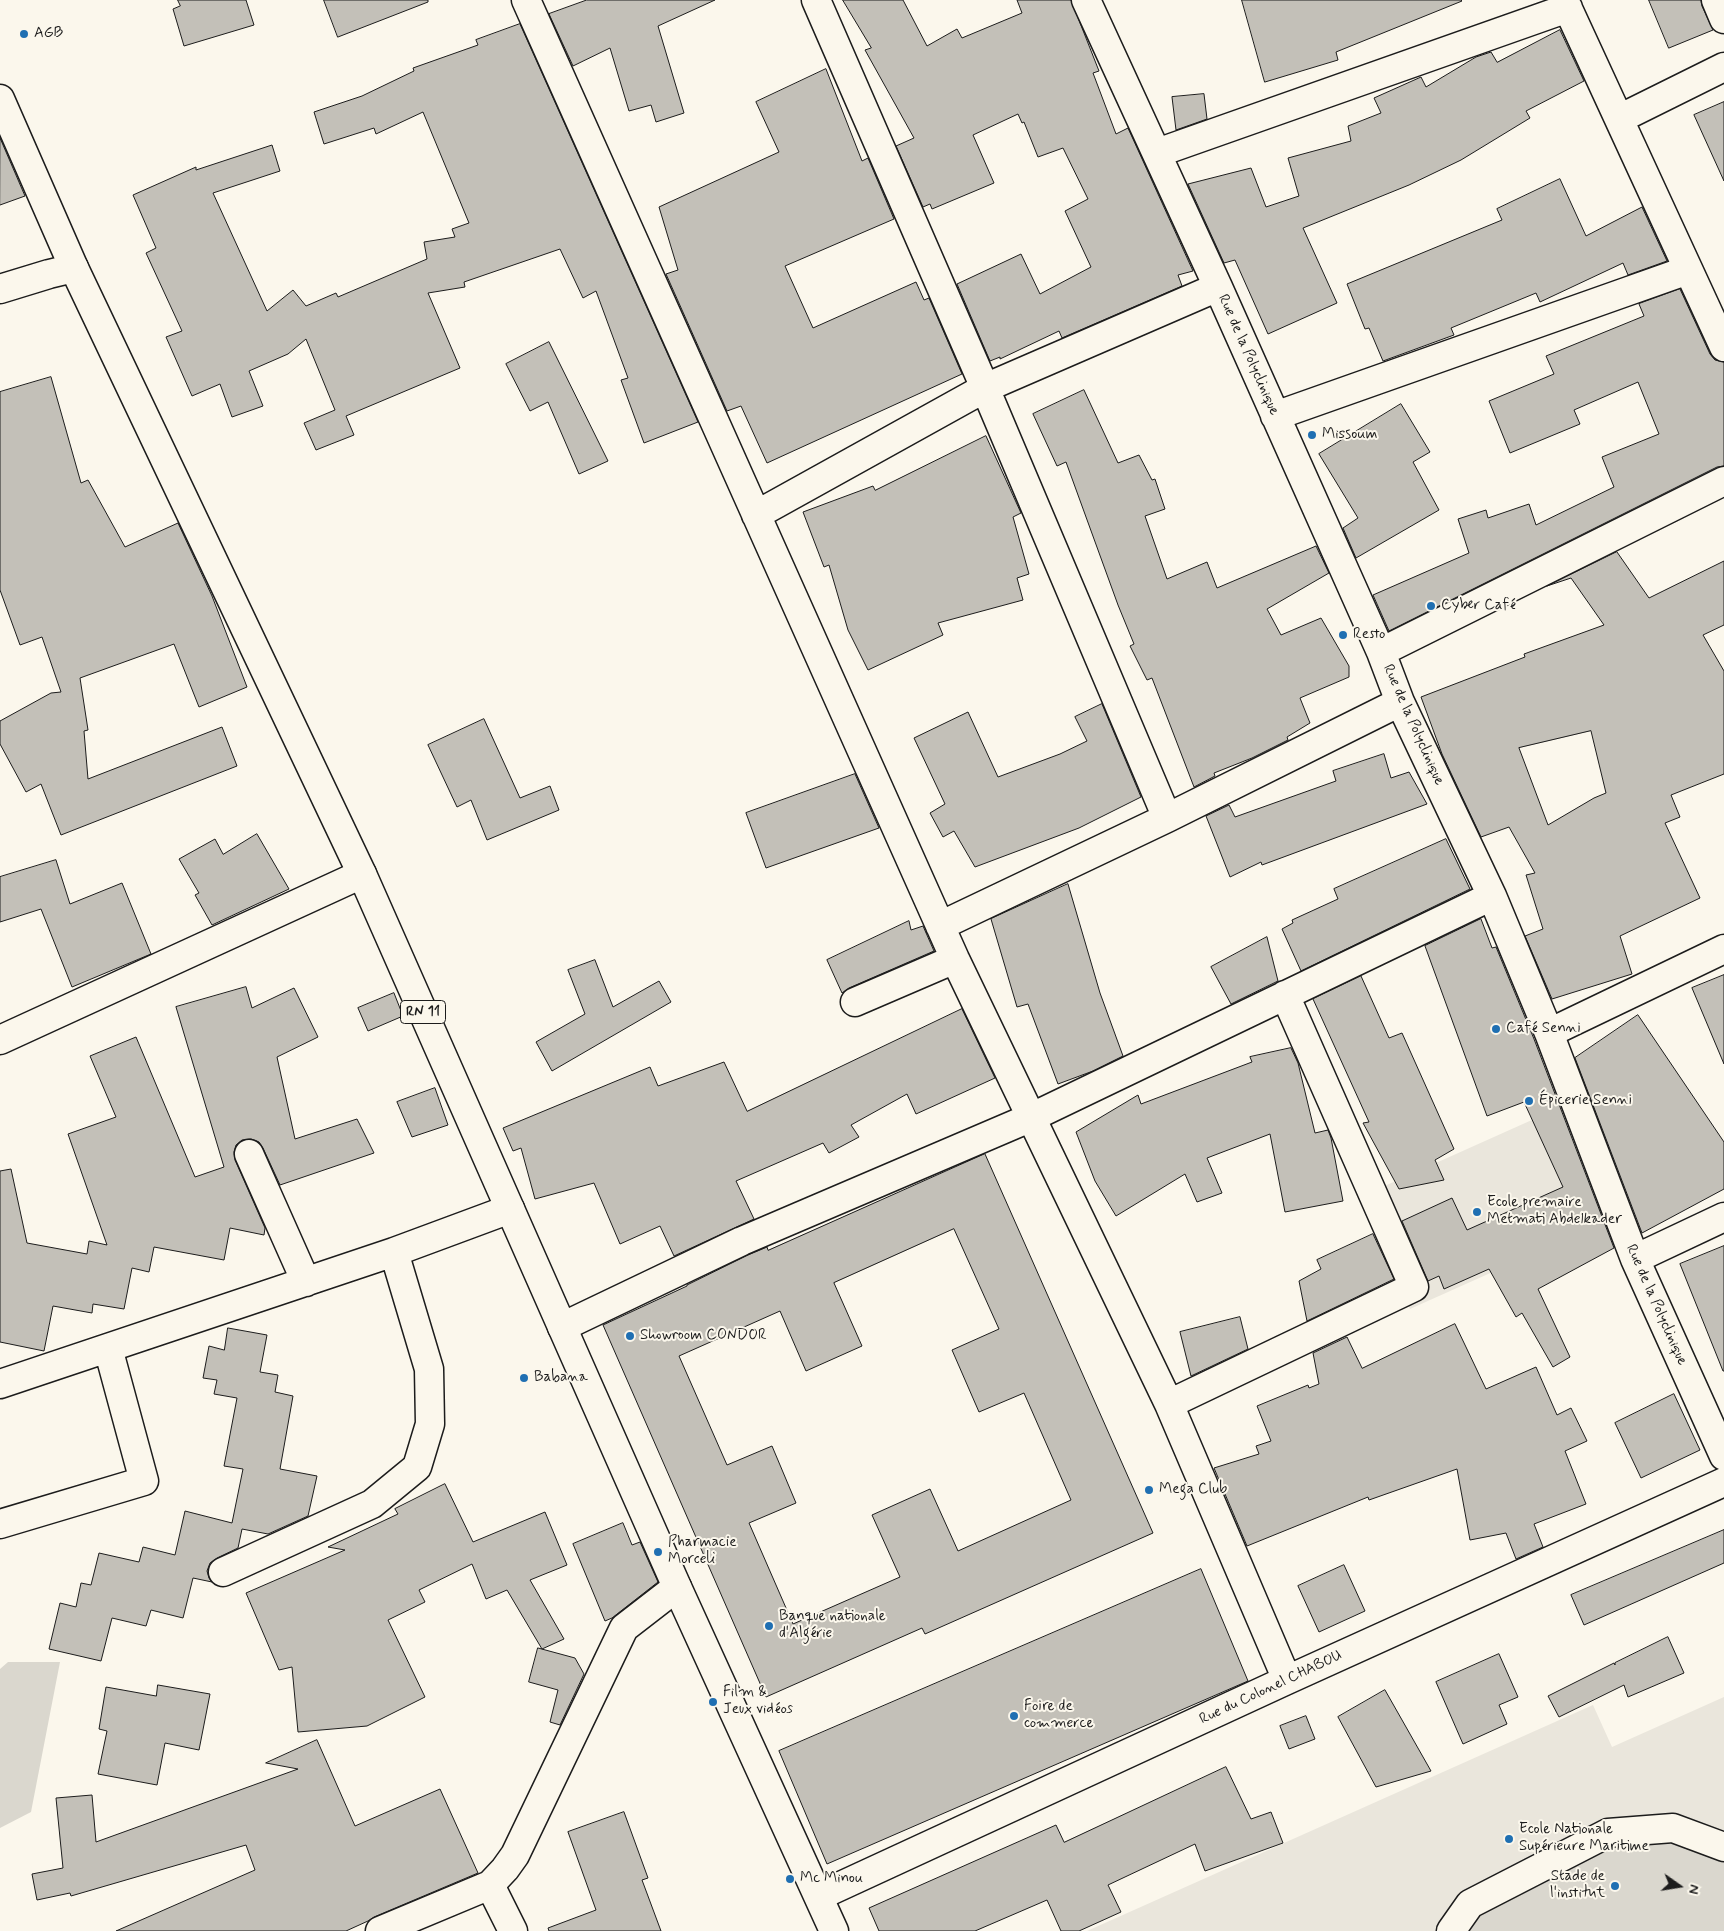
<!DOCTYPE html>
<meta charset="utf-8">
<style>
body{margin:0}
#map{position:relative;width:1724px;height:1931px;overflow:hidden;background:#fbf7ec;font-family:Mynerve,sans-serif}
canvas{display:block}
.north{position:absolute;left:1654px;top:1861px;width:50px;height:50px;-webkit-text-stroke:4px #fbf7ec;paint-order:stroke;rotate:103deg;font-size:14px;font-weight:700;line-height:20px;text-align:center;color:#1c1c1c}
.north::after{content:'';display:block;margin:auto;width:18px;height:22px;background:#1c1c1c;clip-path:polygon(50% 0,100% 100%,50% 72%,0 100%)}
</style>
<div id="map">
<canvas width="1724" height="1931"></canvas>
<div class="north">N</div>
</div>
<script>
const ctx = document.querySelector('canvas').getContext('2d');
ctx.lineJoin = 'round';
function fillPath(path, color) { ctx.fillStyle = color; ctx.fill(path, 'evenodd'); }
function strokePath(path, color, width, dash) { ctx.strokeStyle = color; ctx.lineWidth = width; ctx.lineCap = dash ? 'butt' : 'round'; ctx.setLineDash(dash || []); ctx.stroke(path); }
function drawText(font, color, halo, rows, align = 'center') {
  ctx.font = font + ' Mynerve,sans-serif'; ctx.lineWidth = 4; ctx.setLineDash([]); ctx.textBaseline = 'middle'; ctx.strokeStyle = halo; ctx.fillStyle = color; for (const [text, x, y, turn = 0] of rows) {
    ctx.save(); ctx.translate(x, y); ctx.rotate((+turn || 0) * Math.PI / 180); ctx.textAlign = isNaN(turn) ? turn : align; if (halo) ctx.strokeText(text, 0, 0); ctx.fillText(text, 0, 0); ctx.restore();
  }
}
fillPath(new Path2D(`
 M 1543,1115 L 1593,1227 L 1410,1309 L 1360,1197 Z
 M 1724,1697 L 1724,1931 L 1087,1931 L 1593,1705 L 1612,1747 Z`), '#eae6dc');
fillPath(new Path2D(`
 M 8,1662 L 60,1662 L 31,1812 L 0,1828 L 0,1669 Z
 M 1607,1834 L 1724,1847 L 1724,1931 L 1451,1931 Z`), '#dad7ce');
const building = new Path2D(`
 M 178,0 L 246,0 L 254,25 L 184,46 L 173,9 L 180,6 Z
 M 324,0 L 428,0 L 428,2 L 338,37 Z
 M 587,0 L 715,0 L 658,26 L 684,113 L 656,122 L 651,105 L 629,111 L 610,48 L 573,66 L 549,14 Z
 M 843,0 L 903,0 L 927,46 L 957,29 L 962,38 L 1022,13 L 1017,0 L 1071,0 L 1099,71 L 1093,73 L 1116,134 L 1128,128 L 1193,271 L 1178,275 L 1182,286 L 1062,338 L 1059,331 L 1000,359 L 1000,357 L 990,361 L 957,284 L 1021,254 L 1040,294 L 1091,267 L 1065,211 L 1088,199 L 1063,148 L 1038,157 L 1024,122 L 1022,123 L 1018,114 L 973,135 L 994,183 L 932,209 L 930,204 L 923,207 L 896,146 L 914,138 L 865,50 L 871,48 Z
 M 1242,0 L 1461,0 L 1462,1 L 1336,52 L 1338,60 L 1265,82 Z
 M 1649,0 L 1701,0 L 1702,6 L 1713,30 L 1669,48 Z
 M 520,24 L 698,422 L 644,443 L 621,380 L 628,378 L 596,291 L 583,298 L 560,249 L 464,282 L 465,287 L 428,293 L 460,368 L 346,416 L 354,435 L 316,450 L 304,423 L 335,410 L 306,339 L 288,354 L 249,371 L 263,406 L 232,417 L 220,384 L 192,396 L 166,337 L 182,331 L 146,253 L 156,248 L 133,195 L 196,167 L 196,170 L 272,145 L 280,171 L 213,193 L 267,311 L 293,290 L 306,306 L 336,293 L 338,297 L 427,259 L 424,242 L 455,237 L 452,229 L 469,223 L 423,112 L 376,134 L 374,128 L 324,144 L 314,112 L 362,96 L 414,71 L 413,68 L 478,45 L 476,40 Z
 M 1560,30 L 1584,81 L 1526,111 L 1530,118 L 1461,160 L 1409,185 L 1303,228 L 1337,303 L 1268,334 L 1235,260 L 1224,263 L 1188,184 L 1251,168 L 1266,207 L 1299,196 L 1288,158 L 1351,141 L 1348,126 L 1381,113 L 1374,98 L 1421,77 L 1426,87 L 1476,57 L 1491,52 L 1497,62 Z
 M 826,69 L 862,161 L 868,158 L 894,219 L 785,266 L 813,328 L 916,282 L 924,300 L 929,298 L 962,374 L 767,463 L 741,406 L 727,411 L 666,274 L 678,270 L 659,207 L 779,152 L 756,102 Z
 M 1204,94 L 1207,119 L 1176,130 L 1172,97 Z
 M 1724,102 L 1724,181 L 1694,115 Z
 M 0,138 L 25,196 L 0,205 Z
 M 1560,179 L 1586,236 L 1642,207 L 1667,261 L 1628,275 L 1623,263 L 1540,302 L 1536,293 L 1451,328 L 1454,335 L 1383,361 L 1369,328 L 1365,329 L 1347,284 L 1502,220 L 1497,209 Z
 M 1680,289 L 1710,354 L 1715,360 L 1724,362 L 1724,466 L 1717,467 L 1389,631 L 1373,595 L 1469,553 L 1458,519 L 1486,510 L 1488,518 L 1529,504 L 1536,525 L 1614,487 L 1602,457 L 1659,434 L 1638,382 L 1574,410 L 1580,424 L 1510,453 L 1489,401 L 1554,374 L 1546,356 L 1644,316 L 1639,304 Z
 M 549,342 L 608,461 L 579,474 L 548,402 L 530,411 L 506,364 Z
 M 51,377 L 81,483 L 88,480 L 125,547 L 178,523 L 212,596 L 247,687 L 199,707 L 174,644 L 80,678 L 88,730 L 84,731 L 88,779 L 222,727 L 237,766 L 61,835 L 41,784 L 26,792 L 0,744 L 0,721 L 51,693 L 61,692 L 42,637 L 20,645 L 0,590 L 0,392 Z
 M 1084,390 L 1118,463 L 1139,455 L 1152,480 L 1155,479 L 1165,509 L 1145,516 L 1167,579 L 1207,562 L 1217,588 L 1316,546 L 1329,573 L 1267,609 L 1281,635 L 1321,618 L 1349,666 L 1349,677 L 1300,698 L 1310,723 L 1287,737 L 1288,740 L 1252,758 L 1214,773 L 1215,776 L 1194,787 L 1152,678 L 1147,680 L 1130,646 L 1134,644 L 1118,605 L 1066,462 L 1057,466 L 1033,414 Z
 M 1401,404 L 1430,452 L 1413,462 L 1439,510 L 1356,558 L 1343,528 L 1358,518 L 1319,454 Z
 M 986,436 L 1021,513 L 1013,517 L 1029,574 L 1017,578 L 1023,600 L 938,623 L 943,635 L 868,670 L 848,630 L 829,565 L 824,567 L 803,512 L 873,486 L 875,490 Z
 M 1617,552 L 1649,598 L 1724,561 L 1724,625 L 1703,635 L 1724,671 L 1724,774 L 1671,795 L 1680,817 L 1665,823 L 1700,898 L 1620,936 L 1632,974 L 1552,999 L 1525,936 L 1543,929 L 1526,875 L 1535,873 L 1509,827 L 1481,837 L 1442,754 L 1421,697 L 1525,657 L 1524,654 L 1604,625 L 1571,578 L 1547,586 ZM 1591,731 L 1606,793 L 1594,798 L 1548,825 L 1519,748 Z
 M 1102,704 L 1141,797 L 1079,828 L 975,867 L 954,831 L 943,837 L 930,813 L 945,804 L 914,738 L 968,712 L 998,777 L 1060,754 L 1087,741 L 1075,717 Z
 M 484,719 L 520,798 L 550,786 L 559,810 L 487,840 L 471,800 L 457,807 L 428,745 Z
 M 1384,754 L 1391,778 L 1409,772 L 1427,804 L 1262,865 L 1261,862 L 1230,877 L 1206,816 L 1229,805 L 1235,817 L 1336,781 L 1333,771 Z
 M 855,774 L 879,828 L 766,868 L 746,813 Z
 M 257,834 L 289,889 L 212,925 L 195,895 L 199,893 L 179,859 L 215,839 L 223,854 Z
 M 1446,839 L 1470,889 L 1301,971 L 1282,929 L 1293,923 L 1292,920 L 1338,899 L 1334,889 Z
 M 56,860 L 70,904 L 122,883 L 151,954 L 72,987 L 41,909 L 0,922 L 0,877 Z
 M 1068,884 L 1100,993 L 1123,1056 L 1093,1071 L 1058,1084 L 1028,1004 L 1017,1007 L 991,919 Z
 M 1481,919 L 1492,948 L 1496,947 L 1534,1039 L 1614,1248 L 1538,1289 L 1570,1357 L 1553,1367 L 1522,1313 L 1516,1317 L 1489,1269 L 1444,1289 L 1439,1276 L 1428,1281 L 1402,1221 L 1452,1198 L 1467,1230 L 1563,1187 L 1524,1102 L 1487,1116 L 1425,946 Z
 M 909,921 L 911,930 L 923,926 L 934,951 L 849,988 L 842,993 L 827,960 Z
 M 1267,937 L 1278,981 L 1231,1004 L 1211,967 Z
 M 595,960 L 613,1007 L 659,981 L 671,1002 L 552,1071 L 536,1042 L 585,1014 L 568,970 Z
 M 1724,975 L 1724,1064 L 1692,988 Z
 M 1361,976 L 1389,1038 L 1402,1033 L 1454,1149 L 1435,1160 L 1444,1180 L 1399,1189 L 1363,1123 L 1369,1122 L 1313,999 Z
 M 246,987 L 252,1008 L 294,988 L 318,1037 L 277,1057 L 295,1139 L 357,1119 L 374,1153 L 280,1185 L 263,1148 L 259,1142 L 251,1139 L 242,1140 L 236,1145 L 234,1152 L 235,1160 L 265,1228 L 264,1235 L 230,1228 L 224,1260 L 154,1247 L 149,1272 L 132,1268 L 124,1309 L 93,1304 L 92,1313 L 53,1306 L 44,1351 L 0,1342 L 0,1171 L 11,1169 L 27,1243 L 87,1254 L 89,1241 L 107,1245 L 68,1134 L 116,1117 L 90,1056 L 136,1037 L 195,1177 L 224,1167 L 176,1007 Z
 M 394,993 L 403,1016 L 368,1031 L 358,1008 Z
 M 962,1009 L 995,1078 L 916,1114 L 907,1094 L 851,1125 L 859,1137 L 829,1153 L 823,1143 L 736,1181 L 754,1219 L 674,1256 L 660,1226 L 620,1244 L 594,1183 L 535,1199 L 521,1148 L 513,1151 L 503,1128 L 650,1067 L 658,1086 L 724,1062 L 747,1111 Z
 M 1638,1015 L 1724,1142 L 1724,1189 L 1642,1233 L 1575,1058 Z
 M 1291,1048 L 1298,1063 L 1315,1133 L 1328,1130 L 1331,1138 L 1343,1201 L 1285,1212 L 1270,1134 L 1207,1158 L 1222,1193 L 1197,1202 L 1185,1174 L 1116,1216 L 1095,1181 L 1076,1132 L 1138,1095 L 1141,1104 L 1252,1062 L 1250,1057 Z
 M 435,1088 L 448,1125 L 412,1137 L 397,1102 Z
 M 985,1154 L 1153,1533 L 925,1634 L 922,1628 L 766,1697 L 603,1325 L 687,1286 L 687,1285 L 748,1255 L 767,1247 L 768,1250 ZM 954,1229 L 999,1329 L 952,1350 L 979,1412 L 1024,1393 L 1071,1500 L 958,1551 L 930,1489 L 872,1515 L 900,1577 L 793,1624 L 749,1523 L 796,1503 L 772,1446 L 727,1465 L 679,1356 L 780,1311 L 806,1371 L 862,1346 L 834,1283 Z
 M 1373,1234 L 1394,1279 L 1307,1321 L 1299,1281 L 1321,1269 L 1317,1260 Z
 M 1724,1246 L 1724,1371 L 1723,1371 L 1680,1264 Z
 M 1240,1317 L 1248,1349 L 1191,1376 L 1180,1332 Z
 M 1455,1324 L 1486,1389 L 1536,1367 L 1557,1415 L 1571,1408 L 1587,1441 L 1565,1451 L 1586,1504 L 1534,1524 L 1543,1547 L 1516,1559 L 1506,1533 L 1470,1540 L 1457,1469 L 1369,1500 L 1368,1497 L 1247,1546 L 1214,1468 L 1259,1454 L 1256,1446 L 1271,1441 L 1257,1406 L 1308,1385 L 1309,1388 L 1319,1384 L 1313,1353 L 1347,1337 L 1362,1368 Z
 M 228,1328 L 267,1335 L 260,1372 L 278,1375 L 275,1392 L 293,1396 L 280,1469 L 317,1476 L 308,1516 L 268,1534 L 242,1529 L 238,1548 L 217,1558 L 210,1563 L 207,1571 L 209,1578 L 212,1582 L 193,1578 L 183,1618 L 151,1610 L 146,1626 L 112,1618 L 101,1661 L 49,1649 L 60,1603 L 76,1607 L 81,1583 L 91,1585 L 99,1553 L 139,1562 L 143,1547 L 175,1555 L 185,1511 L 232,1523 L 243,1469 L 224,1466 L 237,1398 L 214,1394 L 217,1380 L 203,1378 L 209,1346 L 224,1350 Z
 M 1674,1394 L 1700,1450 L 1641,1478 L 1615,1423 Z
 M 445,1484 L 473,1542 L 545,1512 L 567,1565 L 530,1580 L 564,1639 L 542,1649 L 507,1590 L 486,1599 L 472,1564 L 419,1590 L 425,1602 L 388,1620 L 425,1697 L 367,1726 L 298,1732 L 292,1667 L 279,1670 L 246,1593 L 345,1550 L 328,1547 L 398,1514 L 395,1509 Z
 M 623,1523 L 632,1545 L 640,1542 L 658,1582 L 612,1618 L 605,1621 L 573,1544 Z
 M 1724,1530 L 1724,1563 L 1584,1625 L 1571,1595 Z
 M 1344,1565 L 1365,1611 L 1319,1632 L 1298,1586 Z
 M 1201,1569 L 1248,1681 L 827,1864 L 779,1751 Z
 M 1668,1637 L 1684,1673 L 1628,1697 L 1624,1685 L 1559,1717 L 1548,1696 L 1614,1663 L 1615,1665 L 1615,1663 Z
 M 538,1648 L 575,1658 L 584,1674 L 560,1725 L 550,1722 L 558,1690 L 529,1682 Z
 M 1499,1654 L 1518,1697 L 1499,1705 L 1507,1724 L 1463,1744 L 1436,1682 Z
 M 158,1685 L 210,1694 L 199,1750 L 165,1743 L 157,1785 L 98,1774 L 107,1731 L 99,1729 L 106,1687 L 156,1696 Z
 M 1385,1690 L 1431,1771 L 1376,1787 L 1338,1717 Z
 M 1306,1716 L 1315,1739 L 1289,1749 L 1280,1726 Z
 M 317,1740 L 355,1826 L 440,1789 L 478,1873 L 374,1917 L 368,1921 L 346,1931 L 116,1931 L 255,1870 L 246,1845 L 71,1896 L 70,1893 L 37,1900 L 32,1874 L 63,1868 L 56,1798 L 92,1795 L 96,1842 L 298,1769 L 266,1763 Z
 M 1226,1767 L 1251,1819 L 1271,1812 L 1283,1843 L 1205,1871 L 1195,1844 L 1108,1885 L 1121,1912 L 1079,1931 L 1061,1931 L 1047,1900 L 975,1931 L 879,1931 L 869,1908 L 1056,1825 L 1064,1842 Z
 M 624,1812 L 648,1878 L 642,1880 L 661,1931 L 549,1931 L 548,1928 L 596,1910 L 568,1832 Z`);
fillPath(building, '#c3c0b8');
strokePath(building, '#1c1c1c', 1);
const minor = new Path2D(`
 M 526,0 L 955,959 L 1169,1404 L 1287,1680
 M 816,0 L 985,388 L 1167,818
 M 1086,0 L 1218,287 L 1381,652 L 1400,702 L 1492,896 L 1549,1033 L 1635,1259 L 1724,1456
 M 1564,0 L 1724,347
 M 1716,0 L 1724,19
 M 1619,119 L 1724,67
 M 1157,153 L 1568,8
 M 0,289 L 49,274 L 74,268
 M 1275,416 L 1688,270
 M 756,515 L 985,388 L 1218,287
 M 1381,652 L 1724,481
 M 940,926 L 1167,818 L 1400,702
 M 855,1002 L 955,959
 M 1549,1033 L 1724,949
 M 0,1040 L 362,874
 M 249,1154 L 306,1282
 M 1635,1259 L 1724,1217
 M 562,1327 L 742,1241 L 1032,1117 L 1492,896
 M 0,1384 L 394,1252 L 510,1209
 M 1169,1404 L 1414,1287 L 1285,995
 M 0,1524 L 144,1481 L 108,1348
 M 223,1572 L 372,1504 L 417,1467 L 430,1424 L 429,1369 L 394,1252
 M 490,1885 L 513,1931
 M 819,1896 L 1287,1680 L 1724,1482
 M 380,1931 L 490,1885 L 505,1869 L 515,1855 L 624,1628 L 677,1587
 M 1451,1931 L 1470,1904 L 1608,1833 L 1673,1828 L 1724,1847`);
const major = new Path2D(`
 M 0,99 L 74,268 L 362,874 L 677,1587 L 834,1931`);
strokePath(minor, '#1c1c1c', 31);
strokePath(major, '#1c1c1c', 31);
strokePath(minor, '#fbf7ec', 28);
strokePath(major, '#fbf7ec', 28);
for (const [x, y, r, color] of [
 [24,34,5,"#1f6fb2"],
 [1312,435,5,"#1f6fb2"],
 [1431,606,5,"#1f6fb2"],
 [1343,635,5,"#1f6fb2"],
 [1496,1029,5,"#1f6fb2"],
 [1529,1101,5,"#1f6fb2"],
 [1477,1212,5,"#1f6fb2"],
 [630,1336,5,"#1f6fb2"],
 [524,1378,5,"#1f6fb2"],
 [1149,1490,5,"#1f6fb2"],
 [658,1552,5,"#1f6fb2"],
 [769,1626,5,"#1f6fb2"],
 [713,1702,5,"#1f6fb2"],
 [1014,1716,5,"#1f6fb2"],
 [1509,1839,5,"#1f6fb2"],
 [790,1879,5,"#1f6fb2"],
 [1615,1886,5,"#1f6fb2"]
]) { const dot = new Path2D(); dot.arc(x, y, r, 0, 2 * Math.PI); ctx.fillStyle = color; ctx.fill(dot); strokePath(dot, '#fbf7ec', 2); }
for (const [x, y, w] of [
 [423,1012,45]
]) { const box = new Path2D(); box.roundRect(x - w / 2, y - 11.5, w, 23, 4); ctx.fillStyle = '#fbf7ec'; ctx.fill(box); strokePath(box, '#1c1c1c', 1); }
drawText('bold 14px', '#1c1c1c', null, [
 ["RN 11",423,1012]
]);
drawText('15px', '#1c1c1c', '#fbf7ec', [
 ["AGB",34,34],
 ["Missoum",1322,435],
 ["Cyber Café",1441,606],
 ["Resto",1353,635],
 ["Café Senni",1506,1029],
 ["Épicerie Senni",1539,1101],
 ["Ecole premaire",1487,1203],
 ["Metmati Abdelkader",1487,1220],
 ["Showroom CONDOR",640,1336],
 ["Babana",534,1378],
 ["Mega Club",1159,1490],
 ["Pharmacie",668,1543],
 ["Morceli",668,1560],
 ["Banque nationale",779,1617],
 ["d'Algérie",779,1634],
 ["Film &",723,1693],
 ["Jeux vidéos",723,1710],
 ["Foire de",1024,1707],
 ["commerce",1024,1724],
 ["Ecole Nationale",1519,1830],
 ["Supérieure Maritime",1519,1847],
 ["Stade de",1605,1877,"right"],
 ["l'institut",1605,1894,"right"],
 ["Mc Minou",800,1879]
], 'left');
drawText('15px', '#1c1c1c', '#fbf7ec', [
 ["Rue de la Polyclinique",1248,355,66],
 ["Rue de la Polyclinique",1413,725,66],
 ["Rue de la Polyclinique",1656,1305,66],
 ["Rue du Colonel CHABOU",1271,1688,-25]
]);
</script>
